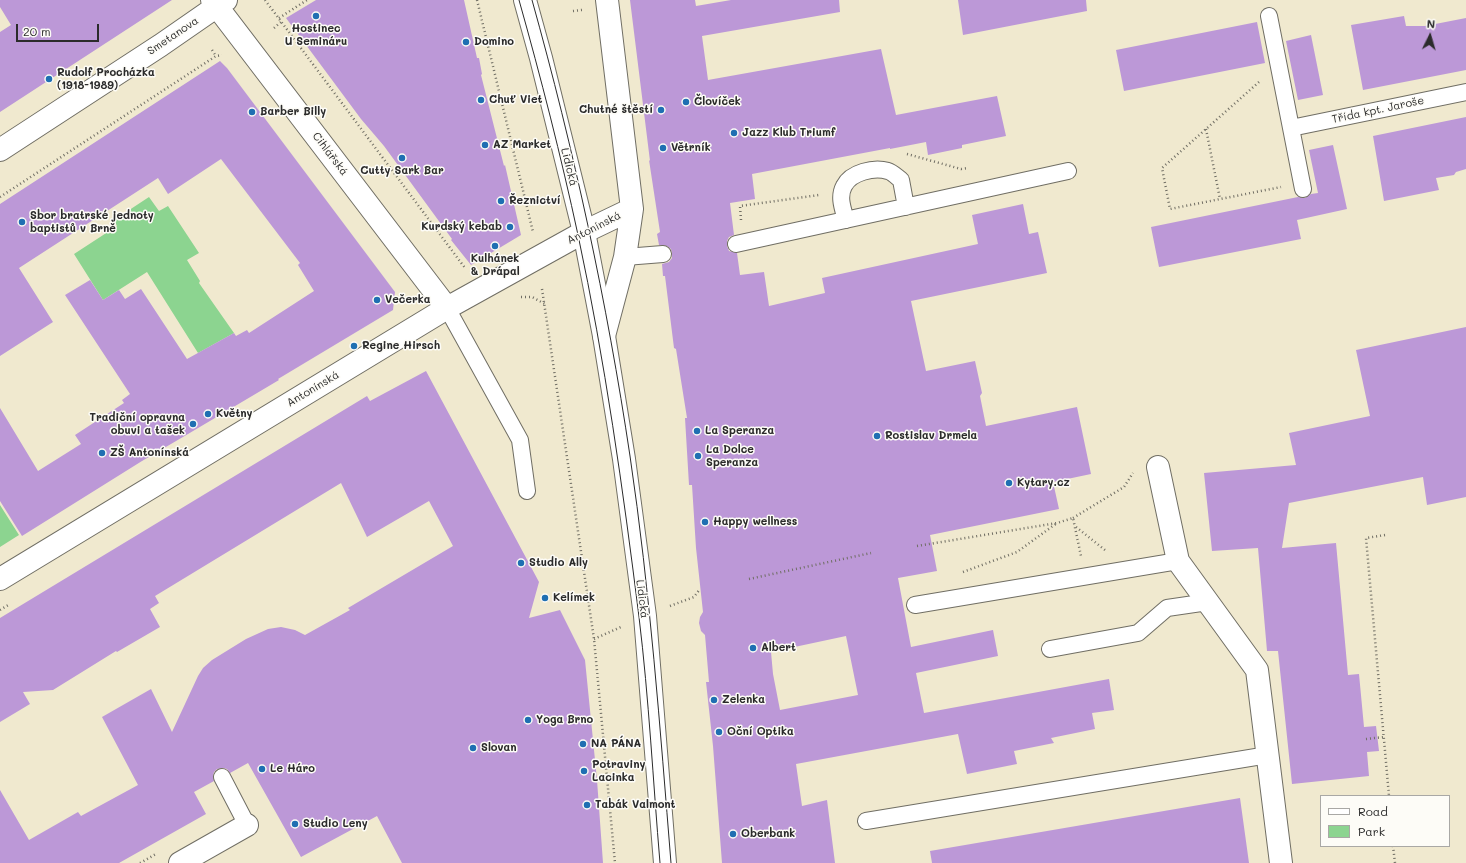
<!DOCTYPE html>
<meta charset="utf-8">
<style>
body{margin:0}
#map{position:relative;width:1466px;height:863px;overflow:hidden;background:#f0e9cf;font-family:Mali,sans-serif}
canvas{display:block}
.legend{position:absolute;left:1320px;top:795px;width:130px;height:52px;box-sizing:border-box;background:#fdfcf7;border:1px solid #a9a8a5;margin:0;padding:5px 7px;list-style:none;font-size:12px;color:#2b2b2b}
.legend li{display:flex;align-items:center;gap:8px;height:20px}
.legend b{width:20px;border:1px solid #a9a8a5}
.north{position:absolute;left:1410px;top:16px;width:40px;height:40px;-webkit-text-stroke:3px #fdfcf7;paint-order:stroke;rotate:5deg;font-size:11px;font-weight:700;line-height:16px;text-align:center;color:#2b2b2b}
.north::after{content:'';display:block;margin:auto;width:14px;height:18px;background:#2b2b2b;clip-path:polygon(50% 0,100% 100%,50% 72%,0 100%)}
.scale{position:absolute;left:16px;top:24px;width:83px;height:18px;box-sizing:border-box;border:2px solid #2b2b2b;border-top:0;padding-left:5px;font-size:12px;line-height:14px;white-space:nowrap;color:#2b2b2b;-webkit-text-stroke:3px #fdfcf7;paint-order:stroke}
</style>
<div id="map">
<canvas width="1466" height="863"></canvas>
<ul class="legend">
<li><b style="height:5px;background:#fff"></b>Road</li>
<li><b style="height:11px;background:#8cd490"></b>Park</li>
</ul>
<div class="north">N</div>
<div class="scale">20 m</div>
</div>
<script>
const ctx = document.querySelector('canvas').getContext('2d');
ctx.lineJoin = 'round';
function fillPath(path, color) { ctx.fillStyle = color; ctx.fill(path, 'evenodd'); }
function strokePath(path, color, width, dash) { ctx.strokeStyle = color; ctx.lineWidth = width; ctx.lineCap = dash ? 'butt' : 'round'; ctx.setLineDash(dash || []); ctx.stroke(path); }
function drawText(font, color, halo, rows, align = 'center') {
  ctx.font = font + ' Mali,sans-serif'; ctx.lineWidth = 3; ctx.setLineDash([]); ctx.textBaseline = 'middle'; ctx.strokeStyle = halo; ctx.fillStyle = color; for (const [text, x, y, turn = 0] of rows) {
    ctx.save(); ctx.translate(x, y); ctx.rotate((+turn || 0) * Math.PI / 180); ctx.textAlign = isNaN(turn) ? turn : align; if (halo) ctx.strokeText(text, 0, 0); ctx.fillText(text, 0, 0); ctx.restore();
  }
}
fillPath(new Path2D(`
 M 149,197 L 159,211 L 168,206 L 199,253 L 187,260 L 200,281 L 199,283 L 234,333 L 198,353 L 147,272 L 103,300 L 74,254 L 117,226 L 114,220 Z
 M 0,505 L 19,535 L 0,547 Z`), '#8cd490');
fillPath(new Path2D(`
 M 0,0 L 172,0 L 0,112 L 0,32 L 11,25 L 0,7 Z
 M 316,0 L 464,0 L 477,58 L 479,58 L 482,74 L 481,75 L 504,166 L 505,165 L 521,235 L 471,265 L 451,240 L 452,239 L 384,146 L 361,119 L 286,18 Z
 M 630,0 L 695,0 L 696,6 L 731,0 L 839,0 L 840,12 L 702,36 L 708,80 L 881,49 L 896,115 L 997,96 L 1006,136 L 962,145 L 962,148 L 928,155 L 926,142 L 890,149 L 890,148 L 752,174 L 755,199 L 730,203 L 734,235 L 729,237 L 727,241 L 727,246 L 729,251 L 737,253 L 740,275 L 764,272 L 769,306 L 825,293 L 822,278 L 978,244 L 972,215 L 1023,204 L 1029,234 L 1038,232 L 1047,273 L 911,301 L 926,371 L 975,361 L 982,393 L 980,396 L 986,426 L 1077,407 L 1091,474 L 1053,482 L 1059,509 L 930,535 L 937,571 L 898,578 L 911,647 L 993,630 L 998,656 L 916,673 L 924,713 L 1109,679 L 1114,710 L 1092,713 L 1095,729 L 1051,738 L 1054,743 L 1014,751 L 1017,764 L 967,774 L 958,734 L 796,764 L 802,806 L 827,800 L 835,863 L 722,863 L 713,746 L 706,682 L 709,682 L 705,635 L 701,631 L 699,623 L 700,617 L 703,612 L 696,548 L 692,485 L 689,485 L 685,418 L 687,418 L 676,349 L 674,348 L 665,276 L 663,276 L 662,264 L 669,262 L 672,258 L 672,253 L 671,249 L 667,246 L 659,245 L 657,234 L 660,232 L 649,160 L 650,161 ZM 846,636 L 858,695 L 780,710 L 773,674 L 771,652 Z
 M 958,0 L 1086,0 L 1087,11 L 963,35 Z
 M 1404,16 L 1406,26 L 1425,26 L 1466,18 L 1466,70 L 1363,90 L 1351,25 Z
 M 1257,22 L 1265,63 L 1124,91 L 1116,50 Z
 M 1311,35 L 1323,95 L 1298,100 L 1286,41 Z
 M 220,61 L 227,68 L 395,292 L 393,310 L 278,379 L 279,380 L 188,434 L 142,461 L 22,536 L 0,501 L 0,408 L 38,471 L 81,444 L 75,435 L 124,403 L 122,400 L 130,394 L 65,295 L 90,280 L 103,300 L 119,290 L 125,299 L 141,289 L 187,359 L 234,333 L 236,336 L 247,330 L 249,333 L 314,291 L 298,265 L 300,263 L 221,159 L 168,194 L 158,178 L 19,268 L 53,322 L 0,356 L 0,204 Z
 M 1466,117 L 1466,169 L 1456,172 L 1454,175 L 1436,178 L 1439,190 L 1384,201 L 1373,136 Z
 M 1333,145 L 1347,209 L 1297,220 L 1301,239 L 1159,267 L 1151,227 L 1298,197 L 1305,198 L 1311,194 L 1318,193 L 1309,150 Z
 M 1466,327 L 1466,497 L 1427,505 L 1423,477 L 1289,503 L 1282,548 L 1336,543 L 1348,675 L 1359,674 L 1364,727 L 1376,726 L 1379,751 L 1367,752 L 1369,776 L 1292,784 L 1278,651 L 1267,651 L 1258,548 L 1212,551 L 1204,473 L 1296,465 L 1289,433 L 1370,416 L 1356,350 Z
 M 426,371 L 539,582 L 529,618 L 560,610 L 585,660 L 597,780 L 603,863 L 402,863 L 377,816 L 301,857 L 248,763 L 230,773 L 227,769 L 223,768 L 217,769 L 214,772 L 213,776 L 214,781 L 194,792 L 206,814 L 119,863 L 0,863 L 0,790 L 29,840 L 78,812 L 81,816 L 138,785 L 102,717 L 151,689 L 172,732 L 198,676 L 203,668 L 212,660 L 246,639 L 268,629 L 281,627 L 295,630 L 305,635 L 350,610 L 348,608 L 453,546 L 429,501 L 367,537 L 341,483 L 155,596 L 159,603 L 150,609 L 160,627 L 117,652 L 116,651 L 53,690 L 23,692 L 30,704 L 0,722 L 0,618 L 367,396 L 370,401 Z
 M 1240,798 L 1249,863 L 932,863 L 930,851 Z`), '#bc98d7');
const service = new Path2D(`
 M 1269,16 L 1303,189
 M 1291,128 L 1466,92
 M 846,220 C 843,209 838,197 844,186 C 851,172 874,167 888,171 C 892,172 897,177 901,180 L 906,207
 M 736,244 L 1068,171
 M 625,257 L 663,254
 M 447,308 L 520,440 L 527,491
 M 915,605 L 1178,561
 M 1050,649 L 1138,633 L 1167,608 L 1208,602
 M 222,777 L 247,825
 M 866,821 L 1268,755`);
const minor = new Path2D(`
 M 212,0 L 447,308
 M 0,150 L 161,45 L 226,0
 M 604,336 L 625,257 L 632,209 L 607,0
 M 1158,467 L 1178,561 L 1257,670 L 1281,863
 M 0,579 L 447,308 L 584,232 L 632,209
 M 180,863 L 247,825`);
const tertiary = new Path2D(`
 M 525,0 L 541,58 L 584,232 L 604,336 L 624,459 L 645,616 L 665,863`);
strokePath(service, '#706e64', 18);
strokePath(minor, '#706e64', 24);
strokePath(tertiary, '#706e64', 24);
strokePath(new Path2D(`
 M 265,0 L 465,268
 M 477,0 L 533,232
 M 573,11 L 582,10
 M 279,18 L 307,0
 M 274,28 L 281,22
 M 212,50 L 216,56
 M 1259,82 L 1162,168 L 1170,209 L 1281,187
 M 1206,129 L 1220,199
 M 907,154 L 961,169 L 968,168
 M 0,197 L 216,56 L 222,55
 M 741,220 L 740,206 L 819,195
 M 542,289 L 594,639 L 615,863
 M 521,297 L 532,297 L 545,304
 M 1073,518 L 1124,487 L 1133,473
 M 1076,527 L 1105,550
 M 1385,535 L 1366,538 L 1389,796
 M 917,546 L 1057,523 L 1073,518 L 1081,556
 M 963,572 L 1017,552 L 1057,523
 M 749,579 L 871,553
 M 670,606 L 694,597 L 700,589
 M 0,610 L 10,604
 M 594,639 L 621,627
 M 1366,739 L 1384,737
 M 1393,846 L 1395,863
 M 140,863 L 156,854`), '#706e64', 2.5, [1, 3]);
strokePath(service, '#fff', 16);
strokePath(minor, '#fff', 22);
strokePath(tertiary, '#fff', 22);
strokePath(new Path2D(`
 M 519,0 C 541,78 561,156 578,235 C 605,361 623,489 639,617 C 649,699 653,781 660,863
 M 532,0 C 574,150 607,302 630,456 C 650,591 660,727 671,863`), '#2b2b2b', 1);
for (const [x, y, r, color] of [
 [316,16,4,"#1f6fb2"],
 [466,42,4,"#1f6fb2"],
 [49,79,4,"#1f6fb2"],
 [481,100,4,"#1f6fb2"],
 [686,102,4,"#1f6fb2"],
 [661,110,4,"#1f6fb2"],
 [252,112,4,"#1f6fb2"],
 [734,133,4,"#1f6fb2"],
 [485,145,4,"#1f6fb2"],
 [663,148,4,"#1f6fb2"],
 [402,158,4,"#1f6fb2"],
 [501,201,4,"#1f6fb2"],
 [22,222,4,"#1f6fb2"],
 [510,227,4,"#1f6fb2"],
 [495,246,4,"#1f6fb2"],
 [377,300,4,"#1f6fb2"],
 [354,346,4,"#1f6fb2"],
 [208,414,4,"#1f6fb2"],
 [193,424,4,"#1f6fb2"],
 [697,431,4,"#1f6fb2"],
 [877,436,4,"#1f6fb2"],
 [102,453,4,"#1f6fb2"],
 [698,456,4,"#1f6fb2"],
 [1009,483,4,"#1f6fb2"],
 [705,522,4,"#1f6fb2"],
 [521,563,4,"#1f6fb2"],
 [545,598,4,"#1f6fb2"],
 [753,648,4,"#1f6fb2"],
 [714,700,4,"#1f6fb2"],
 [528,720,4,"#1f6fb2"],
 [719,732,4,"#1f6fb2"],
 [583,744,4,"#1f6fb2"],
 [473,748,4,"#1f6fb2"],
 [262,769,4,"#1f6fb2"],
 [584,771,4,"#1f6fb2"],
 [587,805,4,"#1f6fb2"],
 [295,824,4,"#1f6fb2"],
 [733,834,4,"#1f6fb2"]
]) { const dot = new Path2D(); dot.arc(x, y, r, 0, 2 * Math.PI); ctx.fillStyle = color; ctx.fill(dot); strokePath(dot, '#fdfcf7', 1.5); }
drawText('bold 11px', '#2b2b2b', '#fdfcf7', [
 ["Hostinec",316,29,"center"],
 ["U Semináru",316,42,"center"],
 ["Domino",474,42],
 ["Rudolf Procházka",57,73],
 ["(1918-1989)",57,86],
 ["Chuť Viet",489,100],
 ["Človíček",694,102],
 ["Chutné štěstí",653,110,"right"],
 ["Barber Billy",260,112],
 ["Jazz Klub Triumf",742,133],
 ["AZ Market",493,145],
 ["Větrník",671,148],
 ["Cutty Sark Bar",402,171,"center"],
 ["Řeznictví",509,201],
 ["Sbor bratrské jednoty",30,216],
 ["baptistů v Brně",30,229],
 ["Kurdský kebab",502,227,"right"],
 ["Kulhánek",495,259,"center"],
 ["& Drápal",495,272,"center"],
 ["Večerka",385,300],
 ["Regine Hirsch",362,346],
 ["Květny",216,414],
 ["Tradiční opravna",185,418,"right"],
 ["obuvi a tašek",185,431,"right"],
 ["La Speranza",705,431],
 ["Rostislav Drmela",885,436],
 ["La Dolce",706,450],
 ["Speranza",706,463],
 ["ZŠ Antonínská",110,453],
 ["Kytary.cz",1017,483],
 ["Happy wellness",713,522],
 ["Studio Ally",529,563],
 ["Kelímek",553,598],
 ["Albert",761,648],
 ["Zelenka",722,700],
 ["Yoga Brno",536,720],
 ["Oční Optika",727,732],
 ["NA PÁNA",591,744],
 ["Slovan",481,748],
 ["Potraviny",592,765],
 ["Lacinka",592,778],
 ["Le Háro",270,769],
 ["Tabák Valmont",595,805],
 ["Studio Leny",303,824],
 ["Oberbank",741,834]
], 'left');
drawText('11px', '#2b2b2b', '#fdfcf7', [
 ["Smetanova",173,36,-34],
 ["Třída kpt. Jaroše",1378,110,-12],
 ["Cihlářská",330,154,53],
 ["Lidická",569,167,76],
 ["Antonínská",594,228,-27],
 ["Antonínská",313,389,-31],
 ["Lidická",642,599,83]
]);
</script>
